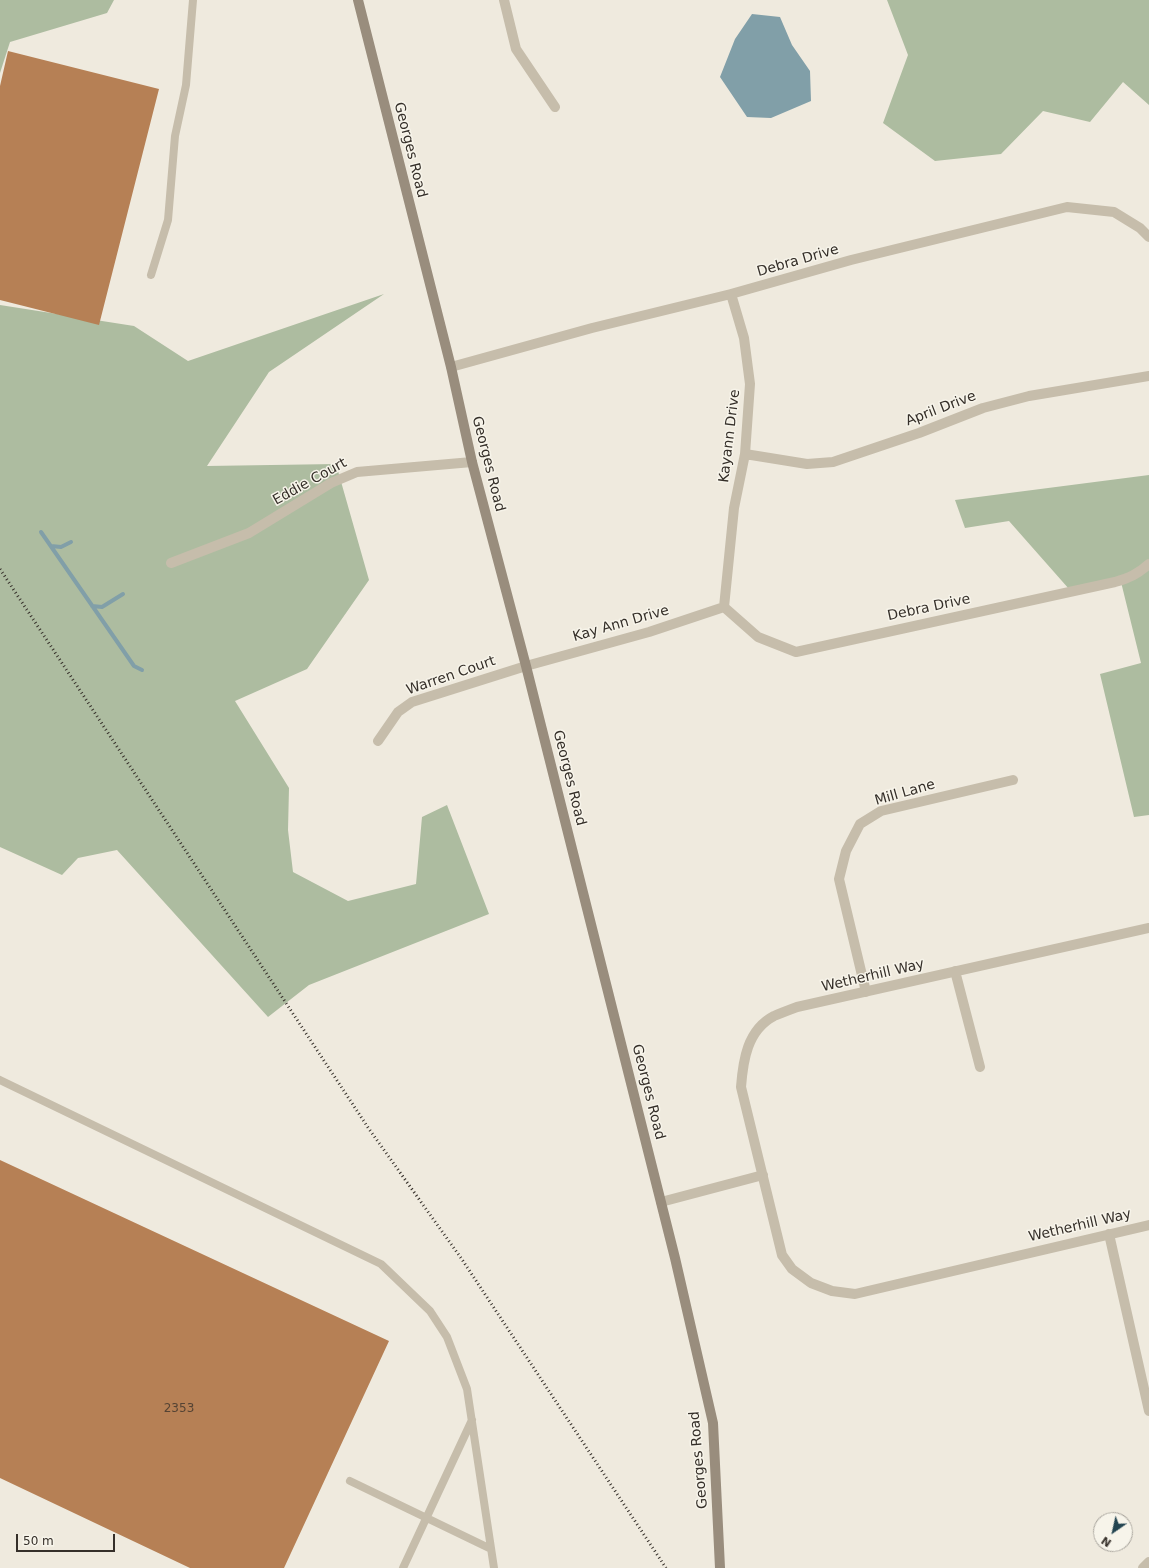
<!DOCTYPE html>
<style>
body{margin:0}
#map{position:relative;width:1149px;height:1568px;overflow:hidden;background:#efeade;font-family:"DejaVu Sans",sans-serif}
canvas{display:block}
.north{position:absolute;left:1093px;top:1512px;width:40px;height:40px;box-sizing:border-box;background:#f7f4ea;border:1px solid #a9a59d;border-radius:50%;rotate:214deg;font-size:11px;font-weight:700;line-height:16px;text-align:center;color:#352f29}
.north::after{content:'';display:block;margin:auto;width:14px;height:18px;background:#244551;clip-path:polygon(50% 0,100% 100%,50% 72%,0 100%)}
.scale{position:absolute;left:16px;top:1534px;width:99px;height:18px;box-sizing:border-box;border:2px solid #352f29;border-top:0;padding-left:5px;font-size:12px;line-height:14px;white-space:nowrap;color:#352f29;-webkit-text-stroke:3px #f7f4ea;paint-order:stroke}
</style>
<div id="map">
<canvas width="1149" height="1568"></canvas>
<div class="north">N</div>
<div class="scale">50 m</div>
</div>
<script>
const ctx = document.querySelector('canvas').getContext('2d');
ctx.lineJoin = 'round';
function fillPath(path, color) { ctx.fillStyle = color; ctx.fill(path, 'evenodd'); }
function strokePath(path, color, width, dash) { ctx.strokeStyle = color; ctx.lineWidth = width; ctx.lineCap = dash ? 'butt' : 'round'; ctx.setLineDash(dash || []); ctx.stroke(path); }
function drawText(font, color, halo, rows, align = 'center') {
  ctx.font = font + ' "DejaVu Sans",sans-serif'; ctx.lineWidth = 3; ctx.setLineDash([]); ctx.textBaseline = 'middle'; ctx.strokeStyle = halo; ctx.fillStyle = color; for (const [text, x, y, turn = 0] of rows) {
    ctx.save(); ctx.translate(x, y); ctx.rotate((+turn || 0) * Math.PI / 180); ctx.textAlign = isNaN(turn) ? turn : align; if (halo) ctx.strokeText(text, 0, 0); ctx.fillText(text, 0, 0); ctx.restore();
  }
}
fillPath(new Path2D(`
 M 0,0 L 114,0 L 107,13 L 10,42 L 0,73 Z
 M 887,0 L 1149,0 L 1149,105 L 1123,82 L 1090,122 L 1043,111 L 1001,154 L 935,161 L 883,123 L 908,55 Z
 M 384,294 L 269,372 L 207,466 L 336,464 L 369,580 L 307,669 L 235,701 L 289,788 L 288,830 L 293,872 L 348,901 L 416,884 L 422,817 L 447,805 L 489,914 L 309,985 L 268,1017 L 117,850 L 78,858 L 62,875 L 0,847 L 0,305 L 134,326 L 188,361 Z
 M 1149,475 L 1149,815 L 1134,817 L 1100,674 L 1141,663 L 1120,578 L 1069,589 L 1009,521 L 965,528 L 955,500 Z`), '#adbca0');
fillPath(new Path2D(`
 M 752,14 L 780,17 L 792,45 L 810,71 L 811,101 L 771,118 L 747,117 L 720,77 L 735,39 Z`), '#819fa8');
strokePath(new Path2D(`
 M 41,532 L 134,666 L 142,670
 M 51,546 L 61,547 L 71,542
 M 92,606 L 102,607 L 123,594`), '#819fa8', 4);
fillPath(new Path2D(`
 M 8,51 L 159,89 L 99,325 L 0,300 L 0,86 Z
 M 0,1160 L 389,1341 L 284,1568 L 190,1568 L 0,1478 Z`), '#b68055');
strokePath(new Path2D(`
 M 151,275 L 168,220 L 175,136 L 186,85 L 193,0
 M 0,1080 L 381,1264 L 430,1311 L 447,1337 L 467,1389 L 494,1568
 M 350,1481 L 491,1549
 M 403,1568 L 472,1420`), '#c6bdab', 8);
strokePath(new Path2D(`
 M 504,0 L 516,49 L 555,107
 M 451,367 L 592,328 L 731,294 L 851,260 L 1067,207 L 1114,212 L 1140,228 L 1149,237
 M 745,454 L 807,464 L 833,462 L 919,433 L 983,408 L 1029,396 L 1149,376
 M 171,563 L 249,533 L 331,483 L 357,472 L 472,462
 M 724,607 L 758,637 L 796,652 L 1115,582 C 1129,578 1138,574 1149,564
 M 724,607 L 734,508 L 745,454 L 750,384 L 744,338 L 731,294
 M 378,741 L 398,712 L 412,702 L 526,666 L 649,632 L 724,607
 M 1149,928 L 797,1007 C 789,1010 781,1013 774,1016 C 747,1030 743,1061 741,1087 L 782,1255 L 792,1269 L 811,1283 L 832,1291 L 855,1294 L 1149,1225
 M 955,971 L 980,1067
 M 866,992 L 839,879 L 846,851 L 860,824 L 881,811 L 1013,780
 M 661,1202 L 763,1175
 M 1109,1234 L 1149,1411
 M 1143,1568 L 1149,1562`), '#c6bdab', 10);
strokePath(new Path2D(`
 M 358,0 L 451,367 L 472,462 L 526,666 L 675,1258 L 713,1423 L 720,1568`), '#998d7d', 10);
strokePath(new Path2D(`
 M 0,569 L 369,1129 L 461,1258 L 666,1568`), '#352f29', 3, [1, 3]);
drawText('12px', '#554334', null, [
 ["2353",179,1409]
]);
drawText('14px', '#352f29', '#f7f4ea', [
 ["Georges Road",410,150,76],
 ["Debra Drive",798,261,-16],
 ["April Drive",941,409,-21],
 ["Kayann Drive",730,436,-83],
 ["Georges Road",488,464,76],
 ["Eddie Court",310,482,-29],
 ["Debra Drive",929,608,-12],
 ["Kay Ann Drive",621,624,-16],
 ["Warren Court",451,676,-19],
 ["Georges Road",569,778,76],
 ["Mill Lane",905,793,-16],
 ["Wetherhill Way",873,976,-13],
 ["Georges Road",648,1092,76],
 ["Wetherhill Way",1080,1226,-13],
 ["Georges Road",699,1460,-95]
]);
</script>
